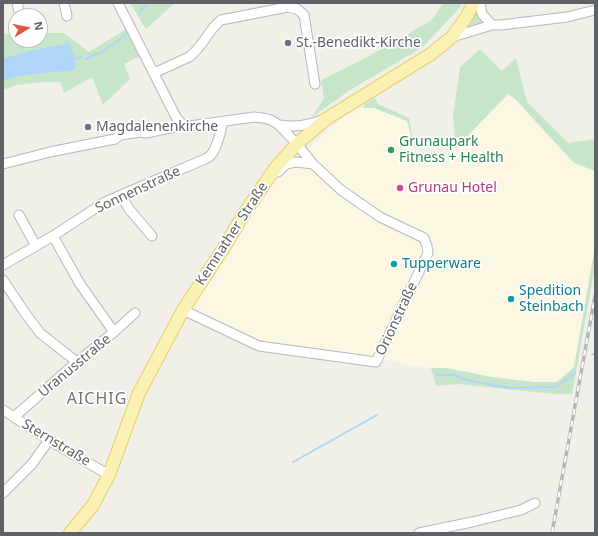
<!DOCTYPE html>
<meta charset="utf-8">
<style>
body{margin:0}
#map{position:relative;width:598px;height:536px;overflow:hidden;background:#f0efe8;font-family:"Noto Sans",sans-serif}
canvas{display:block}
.frame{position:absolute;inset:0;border:4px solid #5f6367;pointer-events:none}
.north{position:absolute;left:8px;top:8px;width:40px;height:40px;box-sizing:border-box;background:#fff;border:1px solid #bfc1c2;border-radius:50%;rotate:80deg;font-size:11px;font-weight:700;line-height:16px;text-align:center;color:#5f6367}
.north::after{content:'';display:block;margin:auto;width:14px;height:18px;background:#de5641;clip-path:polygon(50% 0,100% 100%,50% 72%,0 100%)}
</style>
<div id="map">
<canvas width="598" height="536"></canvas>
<div class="frame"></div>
<div class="north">N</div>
</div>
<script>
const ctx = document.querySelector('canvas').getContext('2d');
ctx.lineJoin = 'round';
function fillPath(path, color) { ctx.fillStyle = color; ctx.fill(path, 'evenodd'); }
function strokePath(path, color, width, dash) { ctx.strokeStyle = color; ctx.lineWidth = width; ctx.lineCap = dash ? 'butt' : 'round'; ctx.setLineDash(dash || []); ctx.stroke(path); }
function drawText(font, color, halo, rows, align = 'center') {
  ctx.font = font + ' "Noto Sans",sans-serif'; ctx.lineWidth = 3.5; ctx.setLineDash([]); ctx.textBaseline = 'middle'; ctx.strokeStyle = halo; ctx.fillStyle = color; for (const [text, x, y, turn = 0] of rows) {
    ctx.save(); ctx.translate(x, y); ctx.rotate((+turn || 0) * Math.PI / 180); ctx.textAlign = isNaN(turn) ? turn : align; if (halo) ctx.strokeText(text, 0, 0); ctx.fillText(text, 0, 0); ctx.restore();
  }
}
fillPath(new Path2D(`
 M 508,93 L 515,99 L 574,163 L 595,171 L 595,249 L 574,367 L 557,382 L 534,382 L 492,377 L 447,368 L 417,367 L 372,357 L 262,342 L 243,334 L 192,309 L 226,256 L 261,196 L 283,170 L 354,108 L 374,108 L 407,121 L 419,167 L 456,148 Z`), '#fcf7e2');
fillPath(new Path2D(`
 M 130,3 L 175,3 L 146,29 Z
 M 443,3 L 462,3 L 460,7 L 423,47 L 350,90 L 312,117 L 324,98 L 321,80 L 371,55 L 432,20 Z
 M 480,5 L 489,24 L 466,31 L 462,29 Z
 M 128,28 L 142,55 L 124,64 L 130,79 L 103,105 L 92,77 L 64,93 L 60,82 L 42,82 L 16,85 L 3,90 L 3,34 L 16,34 L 16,40 L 40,40 L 40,33 L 64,33 L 89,52 Z
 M 480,49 L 502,71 L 516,58 L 527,102 L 568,143 L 595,139 L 595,171 L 574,163 L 515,99 L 508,94 L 456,148 L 453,117 L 460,67 Z
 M 375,98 L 378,104 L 409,118 L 414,147 L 407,121 L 374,108 L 363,108 L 365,104 Z
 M 595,246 L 595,267 L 572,394 L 554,394 L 458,384 L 436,386 L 431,368 L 447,368 L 492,377 L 534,382 L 557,382 L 574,367 Z`), '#c7e6c9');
fillPath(new Path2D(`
 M 70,43 L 75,59 L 75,70 L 43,73 L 18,76 L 3,80 L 3,59 L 29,51 Z`), '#afd5f9');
strokePath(new Path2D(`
 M 140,11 L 146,5 L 147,3
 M 75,59 L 81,57
 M 85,59 L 104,51 L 128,33
 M 592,354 L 595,354
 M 437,375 L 454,375 L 467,380 L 492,385 L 511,388 L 554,387 L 558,386 L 575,373
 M 293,462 L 377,415`), '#afd5f9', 2);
const minor = new Path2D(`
 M 17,3 L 20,16
 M 64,3 L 67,16
 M 118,3 L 176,117 C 180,122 183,127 190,126 L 254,117 L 263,118 L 271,120 L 279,125 L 297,144 L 313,164 L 341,190 L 380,217 L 424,238 L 427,246 L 428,253 L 376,362 L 259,346 L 183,310
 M 480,3 L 482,14 L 492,25
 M 452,37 L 492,25 L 501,25 L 567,17 L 595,10
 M 154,73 L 189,57 C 203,47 208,30 221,20 L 288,7 L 297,9 L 304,15 L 315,84
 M 279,125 C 297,127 305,126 322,120
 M 3,164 L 50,152 L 115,139 L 120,135 L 140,132 L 146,133 L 175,127 L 181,123
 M 278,172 L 286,164 L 296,162 L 313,164
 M 121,195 L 129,209 L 152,236
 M 19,215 L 36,246
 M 53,236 L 80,284 L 114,332
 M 3,265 L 53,236 L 105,202 L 121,195 L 205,159 C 207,158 209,157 211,155 C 216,149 222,130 222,122
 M 3,280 L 25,313 L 40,333 L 77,362
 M 3,410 L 49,440 L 109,475
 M 14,417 L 77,362 L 114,332 L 135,313
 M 3,493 L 32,464 L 49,440
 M 419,533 L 472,522 L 521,510 L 535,503`);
const major = new Path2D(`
 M 70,533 L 93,505 L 109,475 L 139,393 L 183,310 L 225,246 L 243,215 L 276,167 L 297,144 L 326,119 L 431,54 L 452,37 L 467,16 L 474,3`);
strokePath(minor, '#b5b8bb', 11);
strokePath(major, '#e8cc69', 14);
strokePath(minor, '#fff', 9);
strokePath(major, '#faf2b4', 12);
const rail = new Path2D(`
 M 552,533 L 595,296`);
strokePath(rail, '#b6b7b7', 3.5);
strokePath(rail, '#fff', 2, [6]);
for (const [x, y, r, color] of [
 [288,43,4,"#6b7280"],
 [88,127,4,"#6b7280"],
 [391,150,4,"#2e9e5b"],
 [400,188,4,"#d1479c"],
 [394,264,4,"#0f9aa8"],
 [511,299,4,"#0f9aa8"]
]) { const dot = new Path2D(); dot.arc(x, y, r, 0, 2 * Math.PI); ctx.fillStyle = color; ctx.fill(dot); strokePath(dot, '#fff', 1.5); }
drawText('14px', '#5b616d', '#fff', [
 ["St.-Benedikt-Kirche",296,43],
 ["Magdalenenkirche",96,127]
], 'left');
drawText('14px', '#27864d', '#fff', [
 ["Grunaupark",399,142],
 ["Fitness + Health",399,158]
], 'left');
drawText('14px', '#b23c85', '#fff', [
 ["Grunau Hotel",408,188]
], 'left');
drawText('14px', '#5f6367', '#fff', [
 ["Sonnenstraße",138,190,-25],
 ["Kemnather Straße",232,234,-57],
 ["Orionstraße",397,319,-65],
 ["Uranusstraße",75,366,-40],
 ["Sternstraße",56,443,31]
]);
drawText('14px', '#0d838f', '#fff', [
 ["Tupperware",402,264],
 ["Spedition",519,291],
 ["Steinbach",519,307]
], 'left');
ctx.letterSpacing = '1px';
drawText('16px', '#717479', '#fff', [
 ["AICHIG",97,399]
]);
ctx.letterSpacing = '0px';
</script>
